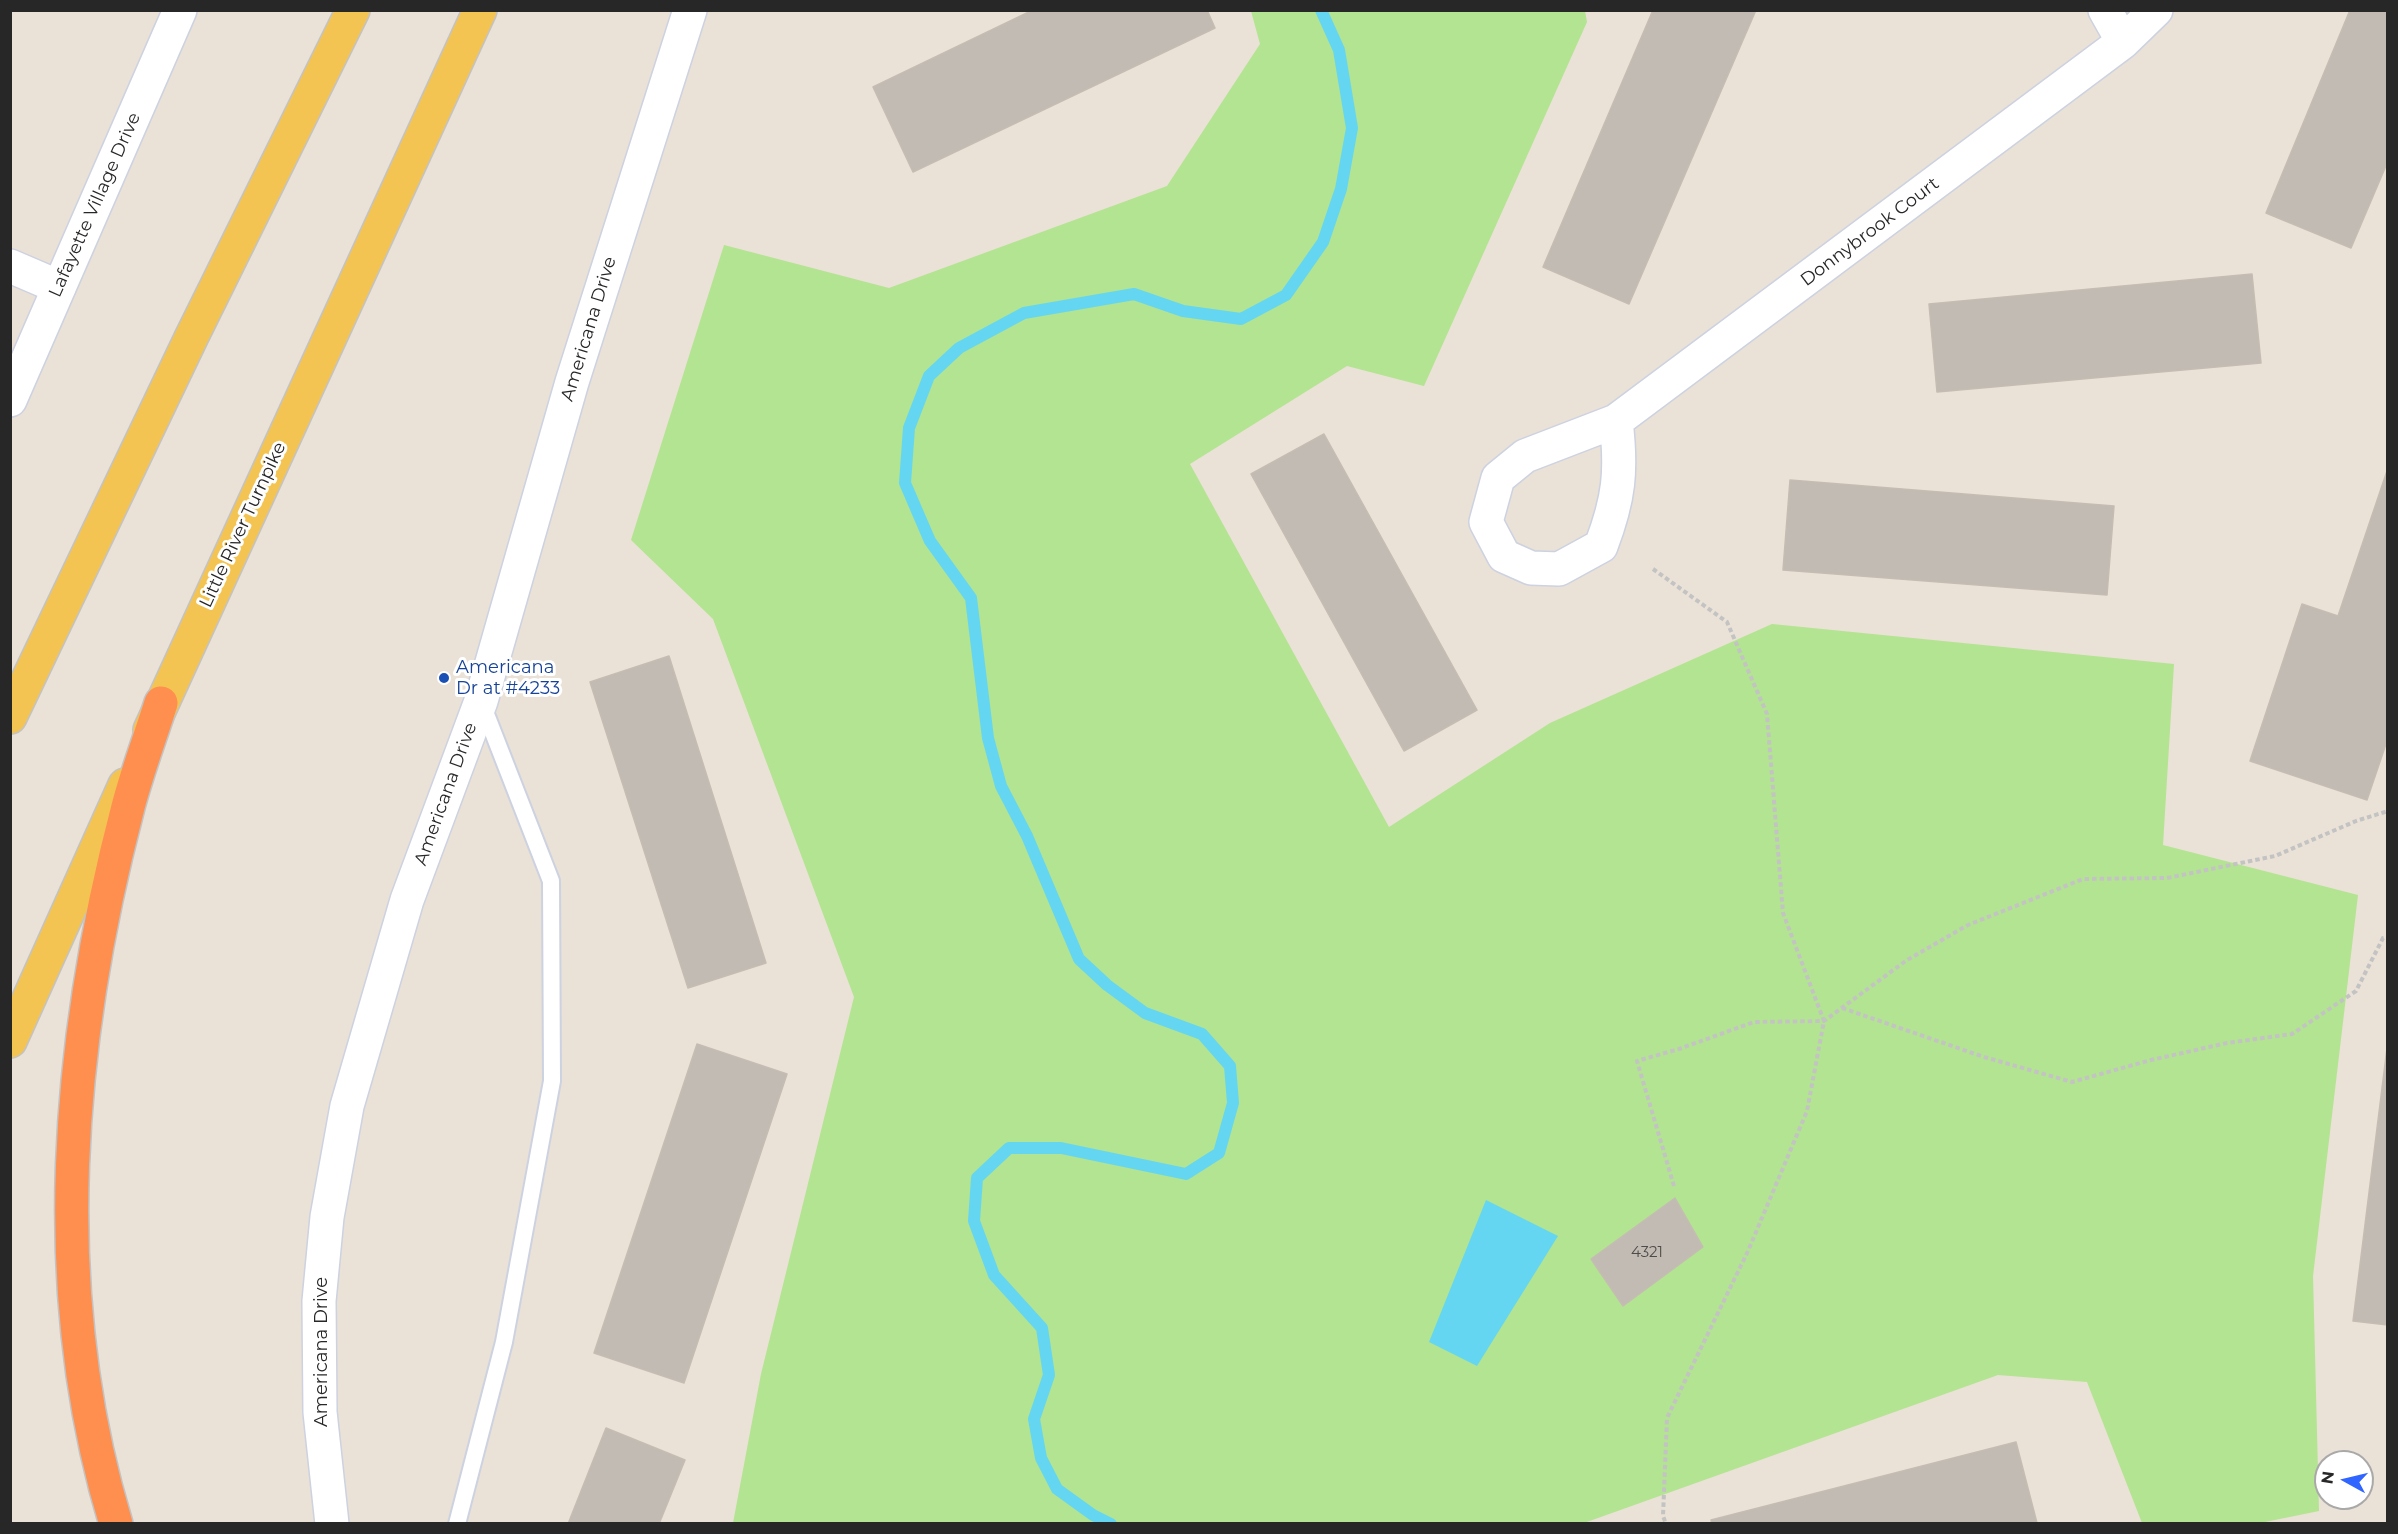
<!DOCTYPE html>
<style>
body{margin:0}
#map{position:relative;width:2398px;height:1534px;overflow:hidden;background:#eae1d7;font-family:Montserrat,sans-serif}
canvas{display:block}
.frame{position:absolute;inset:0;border:12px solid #272727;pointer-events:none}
.north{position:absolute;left:2314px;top:1450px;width:60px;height:60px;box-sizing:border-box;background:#fff;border:2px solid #a9a9a9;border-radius:50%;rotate:278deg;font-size:16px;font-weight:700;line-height:24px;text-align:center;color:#272727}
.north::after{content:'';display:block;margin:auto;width:21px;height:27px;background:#3065ff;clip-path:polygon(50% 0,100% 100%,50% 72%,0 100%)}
</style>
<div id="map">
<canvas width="2398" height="1534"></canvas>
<div class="frame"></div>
<div class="north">N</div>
</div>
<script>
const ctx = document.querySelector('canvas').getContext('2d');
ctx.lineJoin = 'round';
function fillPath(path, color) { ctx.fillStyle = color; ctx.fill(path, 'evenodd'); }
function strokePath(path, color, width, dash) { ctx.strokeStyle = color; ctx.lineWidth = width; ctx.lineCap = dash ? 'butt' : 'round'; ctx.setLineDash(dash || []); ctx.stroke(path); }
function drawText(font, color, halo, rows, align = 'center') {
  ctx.font = font + ' Montserrat,sans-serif'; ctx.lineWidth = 6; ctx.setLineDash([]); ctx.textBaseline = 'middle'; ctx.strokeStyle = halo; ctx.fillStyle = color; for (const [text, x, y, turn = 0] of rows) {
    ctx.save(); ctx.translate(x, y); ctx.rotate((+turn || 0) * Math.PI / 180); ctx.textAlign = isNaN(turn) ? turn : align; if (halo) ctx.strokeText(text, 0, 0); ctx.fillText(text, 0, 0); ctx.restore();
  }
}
fillPath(new Path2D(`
 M 1251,11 L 1585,11 L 1587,22 L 1424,386 L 1347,366 L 1190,464 L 1389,827 L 1550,723 L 1772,624 L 2174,664 L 2163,845 L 2358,895 L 2313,1276 L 2319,1511 L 2260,1523 L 2142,1523 L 2087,1382 L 1998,1375 L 1584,1523 L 733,1523 L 761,1374 L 854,997 L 713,619 L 631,540 L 724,245 L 889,288 L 1167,186 L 1260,44 Z`), '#b3e491');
fillPath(new Path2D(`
 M 1486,1200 L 1558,1236 L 1477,1366 L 1429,1342 Z`), '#65d6f1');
strokePath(new Path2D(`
 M 1111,1524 L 1093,1515 L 1057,1489 L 1041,1458 L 1034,1419 L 1049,1375 L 1042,1328 L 994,1275 L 974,1221 L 977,1178 L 1009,1148 L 1061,1148 L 1186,1174 L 1219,1153 L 1233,1103 L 1230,1066 L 1202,1034 L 1145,1013 L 1107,985 L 1079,959 L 1027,836 L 1001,786 L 988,738 L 971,598 L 930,541 L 905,483 L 909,428 L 929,376 L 959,348 L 1024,313 L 1134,294 L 1183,311 L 1241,319 L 1286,295 L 1323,242 L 1341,189 L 1352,128 L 1339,50 L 1321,10`), '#65d6f1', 12);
const building = new Path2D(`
 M 1033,10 L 1207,10 L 1215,28 L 913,172 L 873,87 Z
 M 1653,10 L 1756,10 L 1629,304 L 1543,267 Z
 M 2350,10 L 2388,10 L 2388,161 L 2351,248 L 2266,213 Z
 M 2252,274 L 2261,363 L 1937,392 L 1929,304 Z
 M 1324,434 L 1477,710 L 1404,751 L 1251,474 Z
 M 2388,468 L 2388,738 L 2367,800 L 2250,761 L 2302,604 L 2338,616 Z
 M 1790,480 L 2114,506 L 2107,595 L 1783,570 Z
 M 669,656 L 766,963 L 688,988 L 590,682 Z
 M 2388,1040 L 2388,1325 L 2353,1321 Z
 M 697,1044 L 787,1074 L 684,1383 L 594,1353 Z
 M 1675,1198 L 1703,1247 L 1623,1306 L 1591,1259 Z
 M 606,1428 L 685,1460 L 659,1524 L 568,1524 Z
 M 2016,1442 L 2037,1523 L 1712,1524 L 1711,1520 Z`);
fillPath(building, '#c2bbb4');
strokePath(building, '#c5bdb2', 1.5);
const lane = new Path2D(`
 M 457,1524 L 504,1342 L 552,1081 L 551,881 L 482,704`);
const street = new Path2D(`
 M 2123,42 L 2156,10
 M 10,266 L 59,287
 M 1616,421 C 1622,471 1619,499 1601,546 L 1559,569 L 1531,568 L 1504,556 L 1486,522 L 1498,478 L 1525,456 L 1616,421 L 2123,42 L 2105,10`);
const secondary = new Path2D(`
 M 10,400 L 180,10
 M 332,1524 L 320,1412 L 319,1301 L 327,1217 L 347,1106 L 407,900 L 481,701 L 572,382 L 690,10`);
const primary = new Path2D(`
 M 10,717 L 191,338 L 353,10
 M 150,730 L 480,10
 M 10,1041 L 125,785`);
const highway = new Path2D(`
 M 116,1524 C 45,1291 67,1039 128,807 C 137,772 150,738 161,703`);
strokePath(lane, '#cdd2e1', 20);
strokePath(street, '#cdd2e1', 36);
strokePath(secondary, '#cdd2e1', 36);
strokePath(primary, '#c3c3c3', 36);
strokePath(highway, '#c3c3c3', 36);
strokePath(new Path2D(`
 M 1653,569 L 1727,622 L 1767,714 L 1783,913 L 1824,1021 L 1807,1111 L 1748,1251 L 1667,1418 L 1663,1516 L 1666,1524
 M 1842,1008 L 1984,1057 L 2072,1082 L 2151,1060 L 2227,1043 L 2292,1034 L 2356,991 L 2383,938 L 2388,937
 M 1674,1186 L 1637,1061 L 1679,1049 L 1754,1022 L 1824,1021 L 1907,960 L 1968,925 L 2083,879 L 2167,878 L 2275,856 L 2356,821 L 2388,811`), '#c3c3c3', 4, [4.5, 3]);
strokePath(lane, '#fff', 16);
strokePath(street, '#fff', 33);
strokePath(secondary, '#fff', 33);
strokePath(primary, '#f4c453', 33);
strokePath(highway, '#ff8f4e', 33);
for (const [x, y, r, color] of [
 [444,678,6,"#1a4fb4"]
]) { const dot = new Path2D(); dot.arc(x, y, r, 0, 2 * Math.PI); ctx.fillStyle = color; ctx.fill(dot); strokePath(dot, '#fff', 2); }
drawText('15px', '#4e4c4a', null, [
 ["4321",1647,1253]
]);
drawText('18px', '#272727', '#fff', [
 ["Lafayette Village Drive",95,205,-66],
 ["Donnybrook Court",1870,232,-37],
 ["Americana Drive",589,329,-73],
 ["Little River Turnpike",243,525,-65],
 ["Americana Drive",446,794,-70],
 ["Americana Drive",322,1352,-90]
]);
drawText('18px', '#164399', '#fff', [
 ["Americana",456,668],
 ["Dr at #4233",456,689]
], 'left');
</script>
